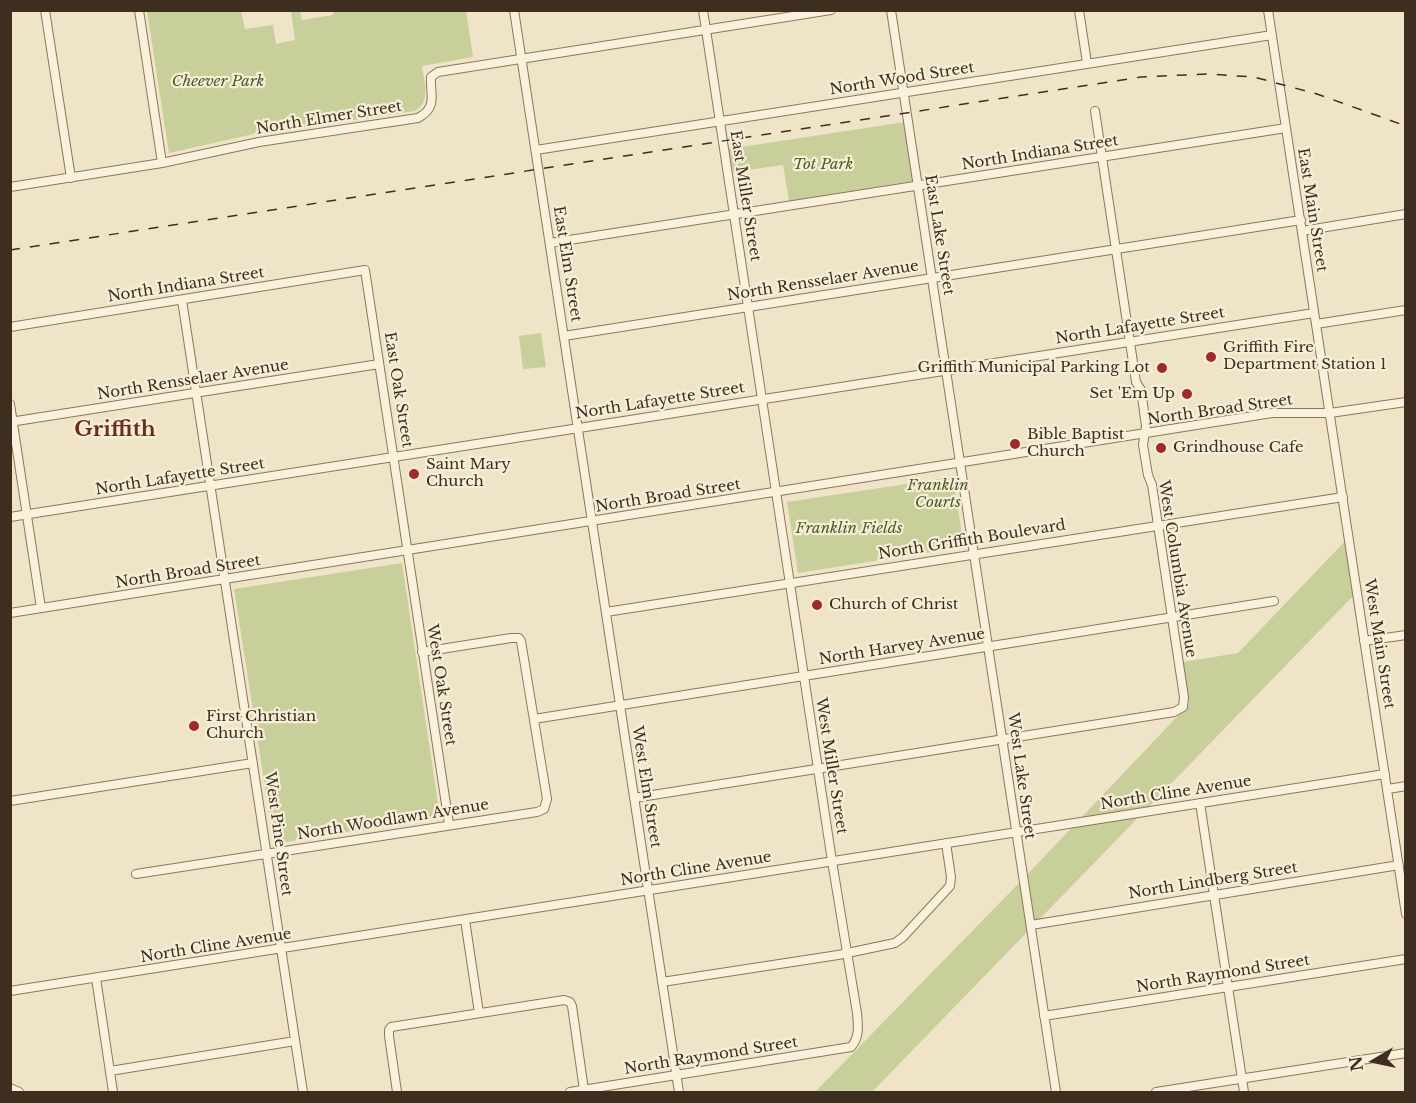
<!DOCTYPE html>
<style>
body{margin:0}
#map{position:relative;width:1416px;height:1103px;overflow:hidden;background:#f0e4c8;font-family:"Libre Baskerville",serif}
canvas{display:block}
.frame{position:absolute;inset:0;border:12px solid #3d2e20;pointer-events:none}
.north{position:absolute;left:1344px;top:1031px;width:60px;height:60px;-webkit-text-stroke:4px #f7eed8;paint-order:stroke;rotate:261deg;font-size:16px;font-weight:700;line-height:24px;text-align:center;color:#3d2e20}
.north::after{content:'';display:block;margin:auto;width:21px;height:27px;background:#3d2e20;clip-path:polygon(50% 0,100% 100%,50% 72%,0 100%)}
</style>
<div id="map">
<canvas width="1416" height="1103"></canvas>
<div class="frame"></div>
<div class="north">N</div>
</div>
<script>
const ctx = document.querySelector('canvas').getContext('2d');
ctx.lineJoin = 'round';
function fillPath(path, color) { ctx.fillStyle = color; ctx.fill(path, 'evenodd'); }
function strokePath(path, color, width, dash) { ctx.strokeStyle = color; ctx.lineWidth = width; ctx.lineCap = dash ? 'butt' : 'round'; ctx.setLineDash(dash || []); ctx.stroke(path); }
function drawText(font, color, halo, rows, align = 'center') {
  ctx.font = font + ' "Libre Baskerville",serif'; ctx.lineWidth = 4.5; ctx.setLineDash([]); ctx.textBaseline = 'middle'; ctx.strokeStyle = halo; ctx.fillStyle = color; for (const [text, x, y, turn = 0] of rows) {
    ctx.save(); ctx.translate(x, y); ctx.rotate((+turn || 0) * Math.PI / 180); ctx.textAlign = isNaN(turn) ? turn : align; if (halo) ctx.strokeText(text, 0, 0); ctx.fillText(text, 0, 0); ctx.restore();
  }
}
fillPath(new Path2D(`
 M 147,11 L 241,11 L 245,29 L 273,25 L 276,44 L 295,40 L 291,11 L 300,11 L 302,20 L 333,15 L 333,11 L 466,11 L 473,57 L 422,66 C 424,82 432,100 415,111 L 273,132 L 258,133 L 169,153 Z
 M 905,122 L 914,181 L 789,201 L 783,165 L 733,172 L 728,149 Z
 M 541,333 L 546,367 L 523,369 L 519,336 Z
 M 953,477 L 964,547 L 798,573 L 787,502 Z
 M 1349,537 L 1357,592 L 872,1092 L 815,1092 L 1023,879 L 1189,704 L 1183,662 L 1238,653 Z
 M 402,563 L 440,817 L 274,844 L 234,589 Z`), '#c9cf9b');
const minor = new Path2D(`
 M 45,10 L 71,178
 M 139,10 L 162,163
 M 514,10 L 679,1092
 M 891,10 L 1056,1092
 M 1079,10 L 1087,63
 M 1268,10 L 1406,914
 M 536,150 L 1272,35
 M 10,187 L 162,163 L 259,142 L 418,118 C 438,107 430,95 431,77 L 438,72 L 831,10
 M 1302,231 L 1406,214
 M 550,243 L 1286,128
 M 182,300 L 303,1092
 M 1316,324 L 1406,310
 M 10,327 L 365,270 L 449,824
 M 564,336 L 1301,220
 M 10,404 L 41,608
 M 10,422 L 379,364
 M 10,517 L 1314,313
 M 606,612 L 1343,497
 M 10,613 L 1272,413 L 1330,413 L 1406,402
 M 1364,641 L 1406,635
 M 534,719 L 1274,601
 M 1388,789 L 1406,786
 M 634,798 L 1174,712 L 1183,707 L 1184,697 L 1152,485 L 1148,475 L 1143,445 L 1146,426 L 1141,390 L 1136,382 L 1095,111
 M 10,801 L 253,763
 M 1200,803 L 1244,1092
 M 136,874 L 537,812 L 544,809 L 547,799 L 521,641 L 519,638 L 511,638 L 422,652
 M 465,920 L 479,1013
 M 1031,925 L 1399,865
 M 96,978 L 113,1092
 M 662,982 L 838,955 L 895,943 L 903,937 L 950,886 L 951,877 L 946,843
 M 10,991 L 1385,774
 M 1044,1016 L 1406,959
 M 110,1071 L 295,1041
 M 10,1088 L 19,1092
 M 397,1092 L 389,1036 L 389,1030 L 391,1027 L 564,1000 L 570,1002 L 572,1006 L 584,1090
 M 570,1092 L 851,1047 C 860,1037 858,1025 857,1013 L 832,861 L 703,10
 M 1156,1092 L 1406,1053`);
strokePath(minor, '#8d765c', 10);
strokePath(minor, '#faf1dc', 8);
strokePath(new Path2D(`
 M 10,250 L 1141,77 L 1207,74 L 1254,77 L 1317,94 L 1406,126`), '#3d2e20', 1.5, [10, 10]);
for (const [x, y, r, color] of [
 [1211,357,6,"#9e2a2b"],
 [1162,368,6,"#9e2a2b"],
 [1187,394,6,"#9e2a2b"],
 [1015,444,6,"#9e2a2b"],
 [1161,448,6,"#9e2a2b"],
 [414,474,6,"#9e2a2b"],
 [817,605,6,"#9e2a2b"],
 [194,726,6,"#9e2a2b"]
]) { const dot = new Path2D(); dot.arc(x, y, r, 0, 2 * Math.PI); ctx.fillStyle = color; ctx.fill(dot); strokePath(dot, '#f7eed8', 2); }
drawText('15px', '#3d2e20', '#f7eed8', [
 ["North Wood Street",902,79,-9],
 ["North Elmer Street",329,118,-9],
 ["North Indiana Street",1040,153,-9],
 ["East Miller Street",745,196,81],
 ["East Main Street",1312,210,81],
 ["East Lake Street",939,235,81],
 ["East Elm Street",567,264,81],
 ["North Rensselaer Avenue",823,281,-9],
 ["North Indiana Street",186,285,-9],
 ["North Lafayette Street",1140,326,-9],
 ["North Rensselaer Avenue",193,380,-9],
 ["East Oak Street",398,390,81],
 ["North Lafayette Street",660,401,-9],
 ["North Broad Street",1220,410,-8],
 ["North Lafayette Street",180,477,-9],
 ["North Broad Street",668,496,-9],
 ["North Griffith Boulevard",972,540,-9],
 ["West Columbia Avenue",1177,569,81],
 ["North Broad Street",188,572,-9],
 ["West Main Street",1379,644,81],
 ["North Harvey Avenue",902,647,-9],
 ["West Oak Street",441,685,81],
 ["West Miller Street",831,766,81],
 ["West Lake Street",1021,776,82],
 ["West Elm Street",646,787,81],
 ["North Cline Avenue",1176,793,-9],
 ["North Woodlawn Avenue",393,820,-9],
 ["West Pine Street",278,834,82],
 ["North Cline Avenue",696,869,-9],
 ["North Lindberg Street",1213,881,-9],
 ["North Cline Avenue",216,946,-9],
 ["North Raymond Street",1223,974,-9],
 ["North Raymond Street",711,1056,-9]
]);
drawText('italic 15px', '#4d5a26', '#f7eed8', [
 ["Cheever Park",218,82],
 ["Tot Park",823,165],
 ["Franklin",938,486],
 ["Courts",938,503],
 ["Franklin Fields",849,529]
]);
drawText('15px', '#3d2e20', '#f7eed8', [
 ["Griffith Fire",1223,348],
 ["Department Station 1",1223,365],
 ["Griffith Municipal Parking Lot",1150,368,"right"],
 ["Set 'Em Up",1175,394,"right"],
 ["Bible Baptist",1027,435],
 ["Church",1027,452],
 ["Grindhouse Cafe",1173,448],
 ["Saint Mary",426,465],
 ["Church",426,482],
 ["Church of Christ",829,605],
 ["First Christian",206,717],
 ["Church",206,734]
], 'left');
drawText('bold 21px', '#6b2e1e', '#f7eed8', [
 ["Griffith",115,430]
]);
</script>
